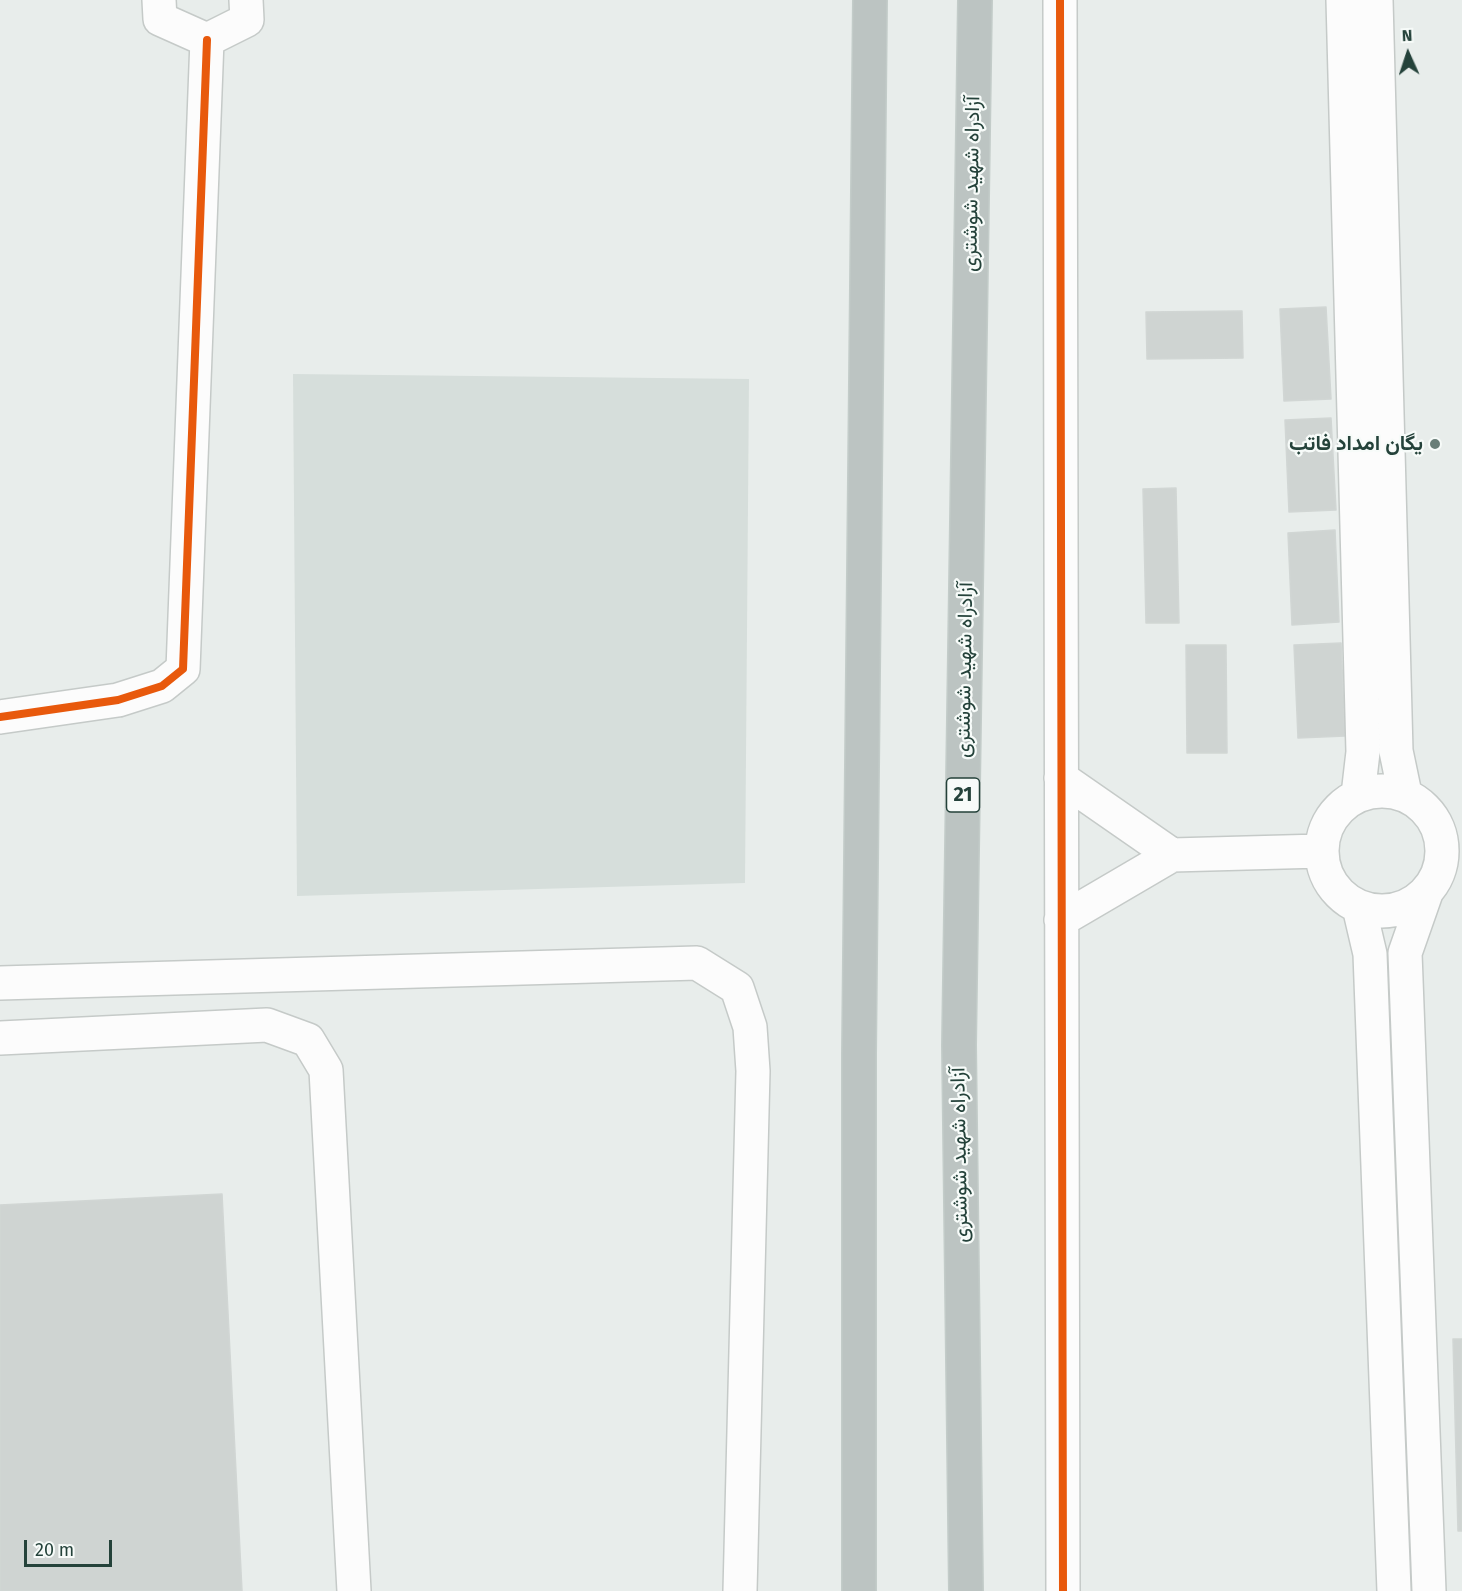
<!DOCTYPE html>
<meta charset="utf-8">
<style>
body{margin:0}
#map{position:relative;width:1462px;height:1591px;overflow:hidden;background:#e8edeb;font-family:"Fira Sans",sans-serif}
canvas{display:block}
.north{position:absolute;left:1378px;top:24px;width:60px;height:60px;-webkit-text-stroke:4px #f7fbf9;paint-order:stroke;rotate:357deg;font-size:16px;font-weight:700;line-height:24px;text-align:center;color:#24423a}
.north::after{content:'';display:block;margin:auto;width:21px;height:27px;background:#24423a;clip-path:polygon(50% 0,100% 100%,50% 72%,0 100%)}
.scale{position:absolute;left:24px;top:1540px;width:88px;height:27px;box-sizing:border-box;border:3px solid #24423a;border-top:0;padding-left:8px;font-size:18px;line-height:21px;white-space:nowrap;color:#24423a;-webkit-text-stroke:4px #f7fbf9;paint-order:stroke}
</style>
<div id="map">
<canvas width="1462" height="1591"></canvas>
<div class="north">N</div>
<div class="scale">20 m</div>
</div>
<script>
const ctx = document.querySelector('canvas').getContext('2d');
ctx.lineJoin = 'round';
function fillPath(path, color) { ctx.fillStyle = color; ctx.fill(path, 'evenodd'); }
function strokePath(path, color, width, dash) { ctx.strokeStyle = color; ctx.lineWidth = width; ctx.lineCap = dash ? 'butt' : 'round'; ctx.setLineDash(dash || []); ctx.stroke(path); }
function drawText(font, color, halo, rows, align = 'center') {
  ctx.font = font + ' "Fira Sans",Vazirmatn,sans-serif'; ctx.lineWidth = 4.5; ctx.setLineDash([]); ctx.textBaseline = 'middle'; ctx.strokeStyle = halo; ctx.fillStyle = color; for (const [text, x, y, turn = 0] of rows) {
    ctx.save(); ctx.translate(x, y); ctx.rotate((+turn || 0) * Math.PI / 180); ctx.textAlign = isNaN(turn) ? turn : align; if (halo) ctx.strokeText(text, 0, 0); ctx.fillText(text, 0, 0); ctx.restore();
  }
}
fillPath(new Path2D(`
 M 293,374 L 749,379 L 745,883 L 297,896 Z`), '#d6dedb');
const building = new Path2D(`
 M 1326,307 L 1331,399 L 1284,401 L 1280,309 Z
 M 1242,311 L 1243,358 L 1147,359 L 1146,312 Z
 M 1331,418 L 1336,510 L 1289,512 L 1285,420 Z
 M 1176,488 L 1179,623 L 1146,623 L 1143,489 Z
 M 1335,530 L 1339,622 L 1292,625 L 1288,533 Z
 M 1341,643 L 1345,736 L 1298,738 L 1294,645 Z
 M 1186,645 L 1226,645 L 1227,753 L 1187,753 Z
 M 222,1194 L 242,1591 L 0,1591 L 0,1205 Z
 M 1453,1339 L 1462,1339 L 1462,1531 L 1458,1531 Z`);
fillPath(building, '#cfd4d2');
strokePath(building, '#d1d6d4', 1.5);
const minor = new Path2D(`
 M 159,0 L 160,19 L 207,40
 M 1060,0 L 1063,1591
 M 1343,0 L 1363,752 L 1358,795
 M 1376,0 L 1396,751 L 1405,794
 M 207,40 L 247,20 L 246,0
 M 0,717 L 118,700 L 162,686 L 183,669 L 207,40
 M 1061,778 L 1172,855
 M1322 851a60 60 0 1 1 120 0a60 60 0 1 1-120 0Z
 M 1426,893 L 1405,953 L 1429,1591
 M 1359,907 L 1370,954 L 1394,1591
 M 1061,920 L 1172,855 L 1321,851
 M 0,983 L 697,963 L 737,988 L 750,1027 L 753,1071 L 740,1591
 M 0,1038 L 267,1025 L 308,1040 L 326,1070 L 354,1591`);
const highway = new Path2D(`
 M 859,1591 L 859,1053 L 870,0
 M 966,1591 L 959,1045 L 975,0`);
strokePath(minor, '#c5cac8', 36);
strokePath(highway, '#c3ccc9', 36);
strokePath(minor, '#fcfcfc', 33);
strokePath(highway, '#bcc4c2', 33);
strokePath(new Path2D(`
 M 1060,0 L 1063,1591
 M 0,717 L 118,700 L 162,686 L 183,669 L 207,40`), '#e8590c', 8);
for (const [x, y, r, color] of [
 [1435,444,6,"#697e78"]
]) { const dot = new Path2D(); dot.arc(x, y, r, 0, 2 * Math.PI); ctx.fillStyle = color; ctx.fill(dot); strokePath(dot, '#f7fbf9', 2); }
for (const [x, y, w] of [
 [963,795,33]
]) { const box = new Path2D(); box.roundRect(x - w / 2, y - 17, w, 34, 4.5); ctx.fillStyle = '#f7fbf9'; ctx.fill(box); strokePath(box, '#24423a', 1.5); }
drawText('bold 20px', '#24423a', null, [
 ["21",963,795]
]);
drawText('21px', '#24423a', '#f7fbf9', [
 ["آزادراه شهید شوشتری",972,184,-89],
 ["آزادراه شهید شوشتری",965,670,-89],
 ["آزادراه شهید شوشتری",960,1155,-91]
]);
drawText('bold 21px', '#24423a', '#f7fbf9', [
 ["یگان امداد فاتب",1423,444]
], 'right');
</script>
